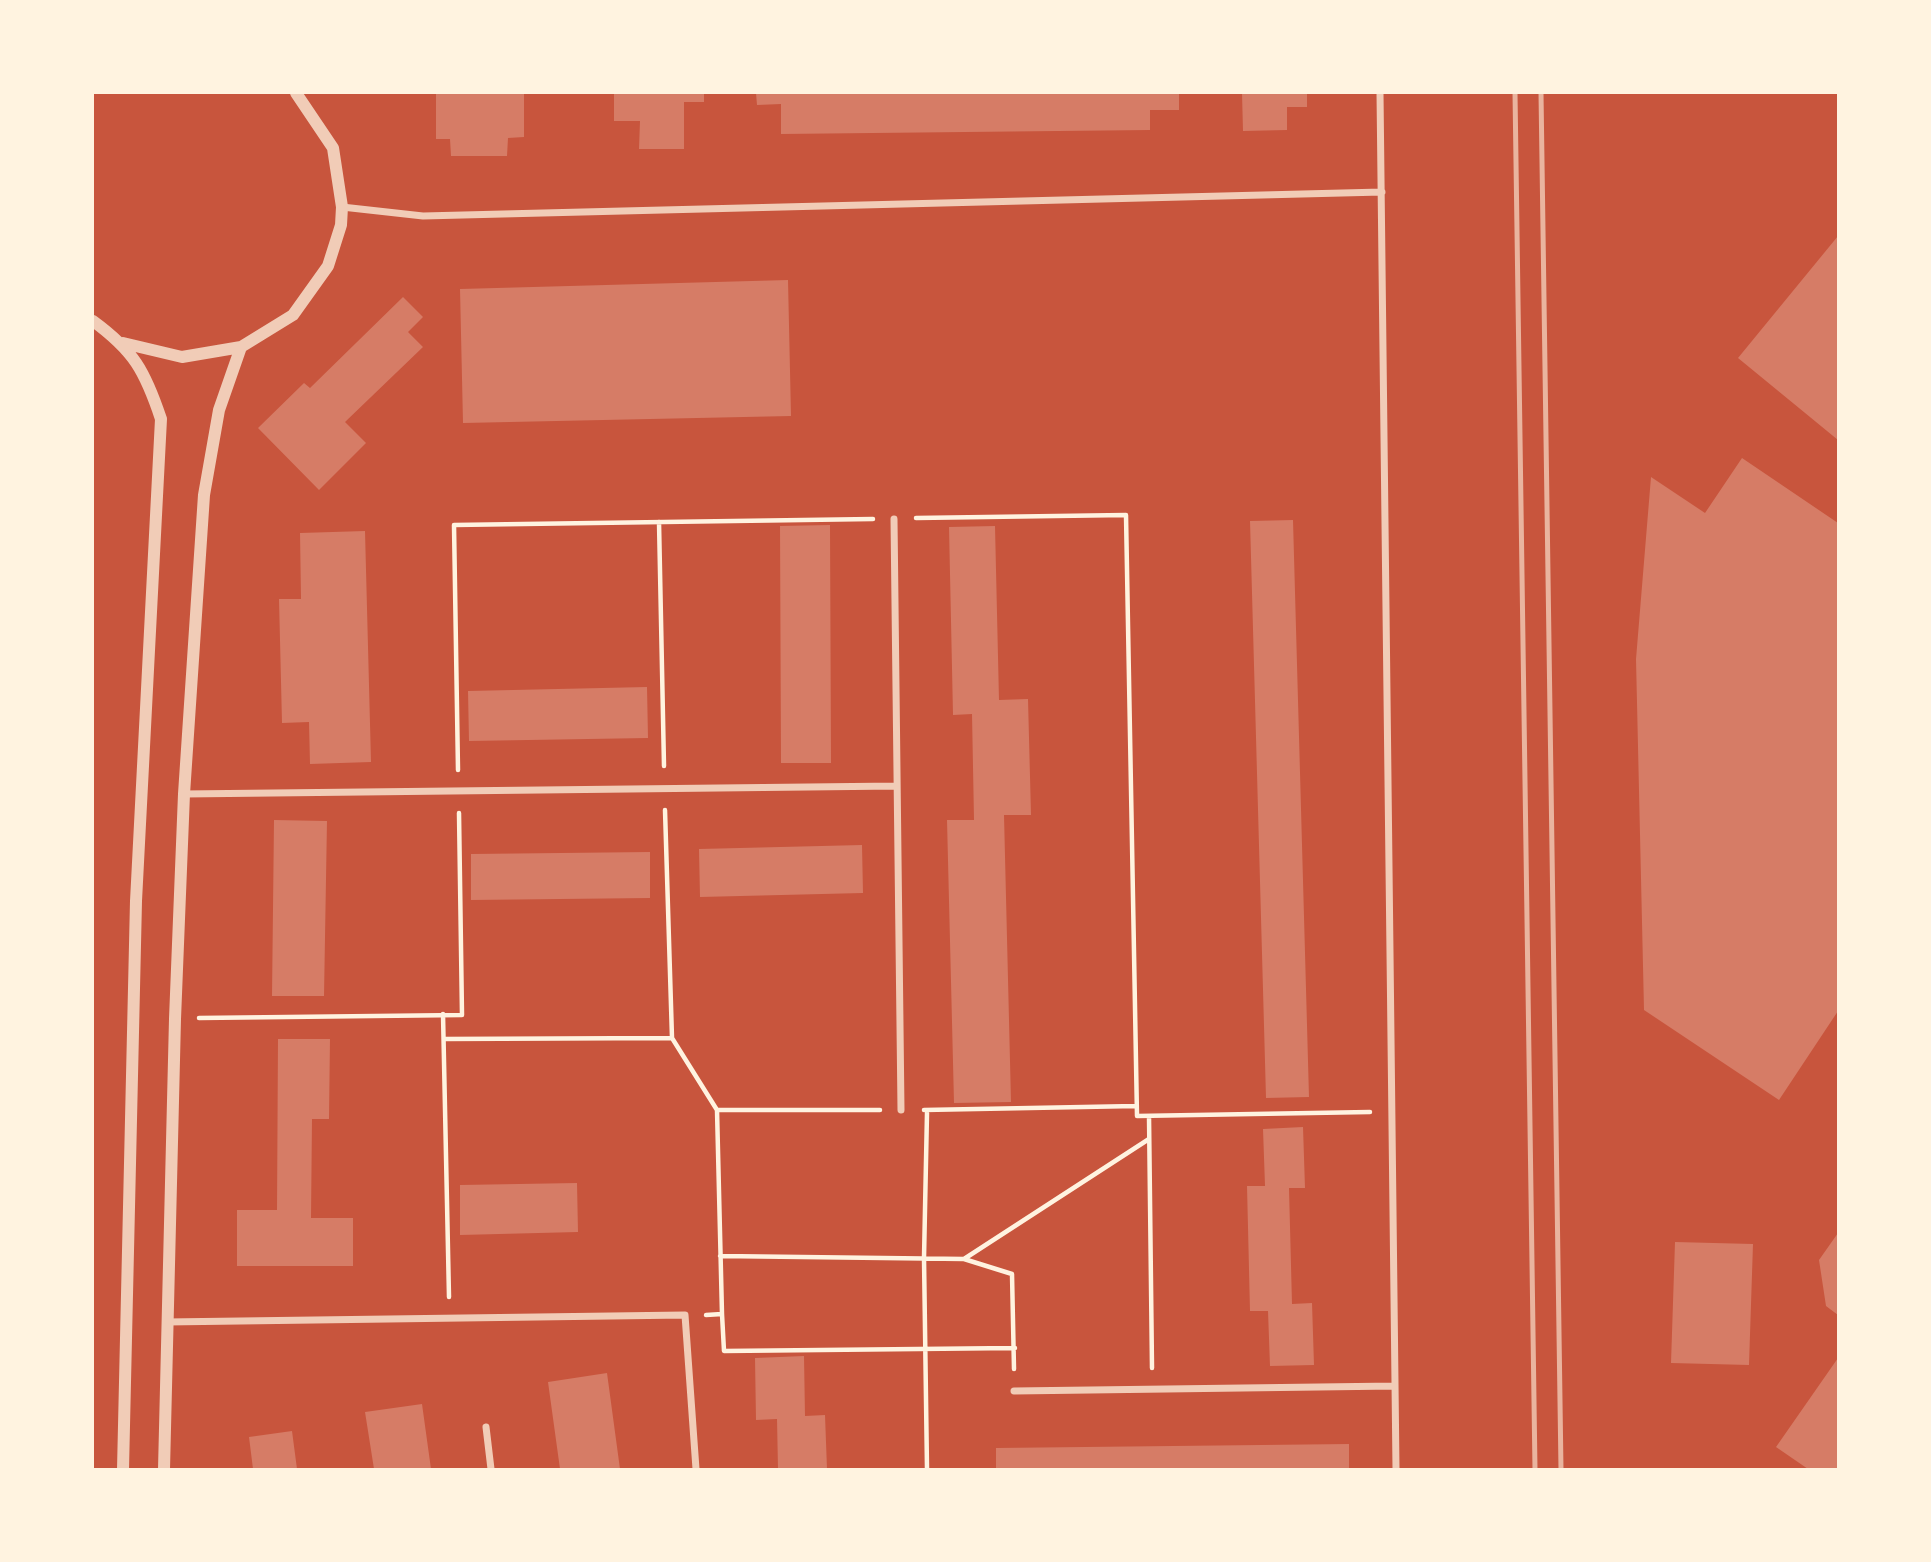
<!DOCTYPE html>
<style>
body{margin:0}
#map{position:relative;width:1931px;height:1562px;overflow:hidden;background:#c8553d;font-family:"Noto Sans",sans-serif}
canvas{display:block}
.frame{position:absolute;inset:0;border:94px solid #fff3e0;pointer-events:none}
</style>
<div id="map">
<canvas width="1931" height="1562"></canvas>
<div class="frame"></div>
</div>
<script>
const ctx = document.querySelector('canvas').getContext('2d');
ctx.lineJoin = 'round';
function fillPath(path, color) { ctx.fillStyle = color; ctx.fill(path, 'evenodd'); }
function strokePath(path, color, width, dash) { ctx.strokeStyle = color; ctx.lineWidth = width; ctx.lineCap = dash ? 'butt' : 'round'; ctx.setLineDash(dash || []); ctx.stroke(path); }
fillPath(new Path2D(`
 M 436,93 L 524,93 L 524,137 L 508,138 L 507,156 L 451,156 L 450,139 L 436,139 Z
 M 614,93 L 704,93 L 704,102 L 684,102 L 684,149 L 639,149 L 640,121 L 614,121 Z
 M 756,93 L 1179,93 L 1179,110 L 1150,110 L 1150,130 L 781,134 L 781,104 L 757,105 Z
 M 1242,93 L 1307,93 L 1307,107 L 1287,107 L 1287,130 L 1243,131 Z
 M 1838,236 L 1838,440 L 1738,358 Z
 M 788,280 L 791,416 L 463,423 L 460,289 Z
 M 403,297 L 423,317 L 408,332 L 423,347 L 345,422 L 366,443 L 319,490 L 258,428 L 304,383 L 310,388 Z
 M 1742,458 L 1838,523 L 1838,1011 L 1779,1100 L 1644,1010 L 1636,659 L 1651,477 L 1705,513 Z
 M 1293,520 L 1309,1097 L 1266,1098 L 1250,521 Z
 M 830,525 L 831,763 L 781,763 L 780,526 Z
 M 995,526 L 999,700 L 1028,699 L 1031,815 L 1004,815 L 1011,1102 L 954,1103 L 947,820 L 974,820 L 972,714 L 953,715 L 949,527 Z
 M 365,531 L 371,762 L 310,764 L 309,722 L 282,723 L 279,599 L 301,599 L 300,533 Z
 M 647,687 L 648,738 L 469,741 L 468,691 Z
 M 274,820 L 327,821 L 324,996 L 272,996 Z
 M 862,845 L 863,893 L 700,897 L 699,849 Z
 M 650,852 L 650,898 L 471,900 L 471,854 Z
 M 278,1039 L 330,1039 L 329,1119 L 312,1119 L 311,1218 L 353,1218 L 353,1266 L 237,1266 L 237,1210 L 277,1210 Z
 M 1303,1127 L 1305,1188 L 1289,1188 L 1292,1304 L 1312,1303 L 1314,1365 L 1270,1366 L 1268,1311 L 1250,1311 L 1247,1186 L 1265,1186 L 1263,1129 Z
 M 577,1183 L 578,1232 L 460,1235 L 460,1185 Z
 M 1838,1233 L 1838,1315 L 1826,1306 L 1819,1260 Z
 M 1675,1242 L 1753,1244 L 1749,1365 L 1671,1363 Z
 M 804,1356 L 805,1416 L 825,1415 L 827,1469 L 778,1469 L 777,1419 L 756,1420 L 755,1358 Z
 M 1838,1358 L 1838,1469 L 1808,1469 L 1776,1447 Z
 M 607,1373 L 620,1469 L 560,1469 L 548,1382 Z
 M 422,1404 L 431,1469 L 374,1469 L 365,1412 Z
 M 292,1431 L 297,1469 L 253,1469 L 249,1437 Z
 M 1349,1444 L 1349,1469 L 996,1469 L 996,1448 Z`), '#d67c66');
strokePath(new Path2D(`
 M 916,518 L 1126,515 L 1137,1116 L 1370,1112
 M 659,522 L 664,766
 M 458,770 L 454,525 L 873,519
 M 443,1014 L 449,1297
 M 199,1018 L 462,1015 L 459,813
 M 672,1038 L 717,1110 L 722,1314
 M 444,1039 L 672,1038 L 665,810
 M 717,1110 L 880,1110
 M 924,1110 L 1136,1106
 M 1149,1116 L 1152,1368
 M 720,1256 L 964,1259 L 1149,1139
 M 964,1259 L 1012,1274 L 1014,1369
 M 706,1315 L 722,1314 L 724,1351 L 1015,1348
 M 927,1469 L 924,1258 L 927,1113`), '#fff3e0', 4.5);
strokePath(new Path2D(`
 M 1380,93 L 1396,1469
 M 342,207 L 423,216 L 1382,192
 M 894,519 L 901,1110
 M 184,794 L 897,786
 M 166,1322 L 685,1315 L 696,1469
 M 1014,1391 L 1395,1386
 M 486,1427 L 491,1469`), '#f1ccb7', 7);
strokePath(new Path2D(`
 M 93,321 C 134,351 145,371 161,419 L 136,901 L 123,1469
 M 123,343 L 182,357 L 241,347 L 293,315 L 328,266 L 341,225 L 342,207 L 333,148 L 296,93
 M 164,1469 L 175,1019 L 184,794 L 204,495 L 219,410 L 241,347`), '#f1ccb7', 12);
strokePath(new Path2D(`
 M 1515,93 L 1535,1469
 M 1541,93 L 1561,1469`), '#e9b49f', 5);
</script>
